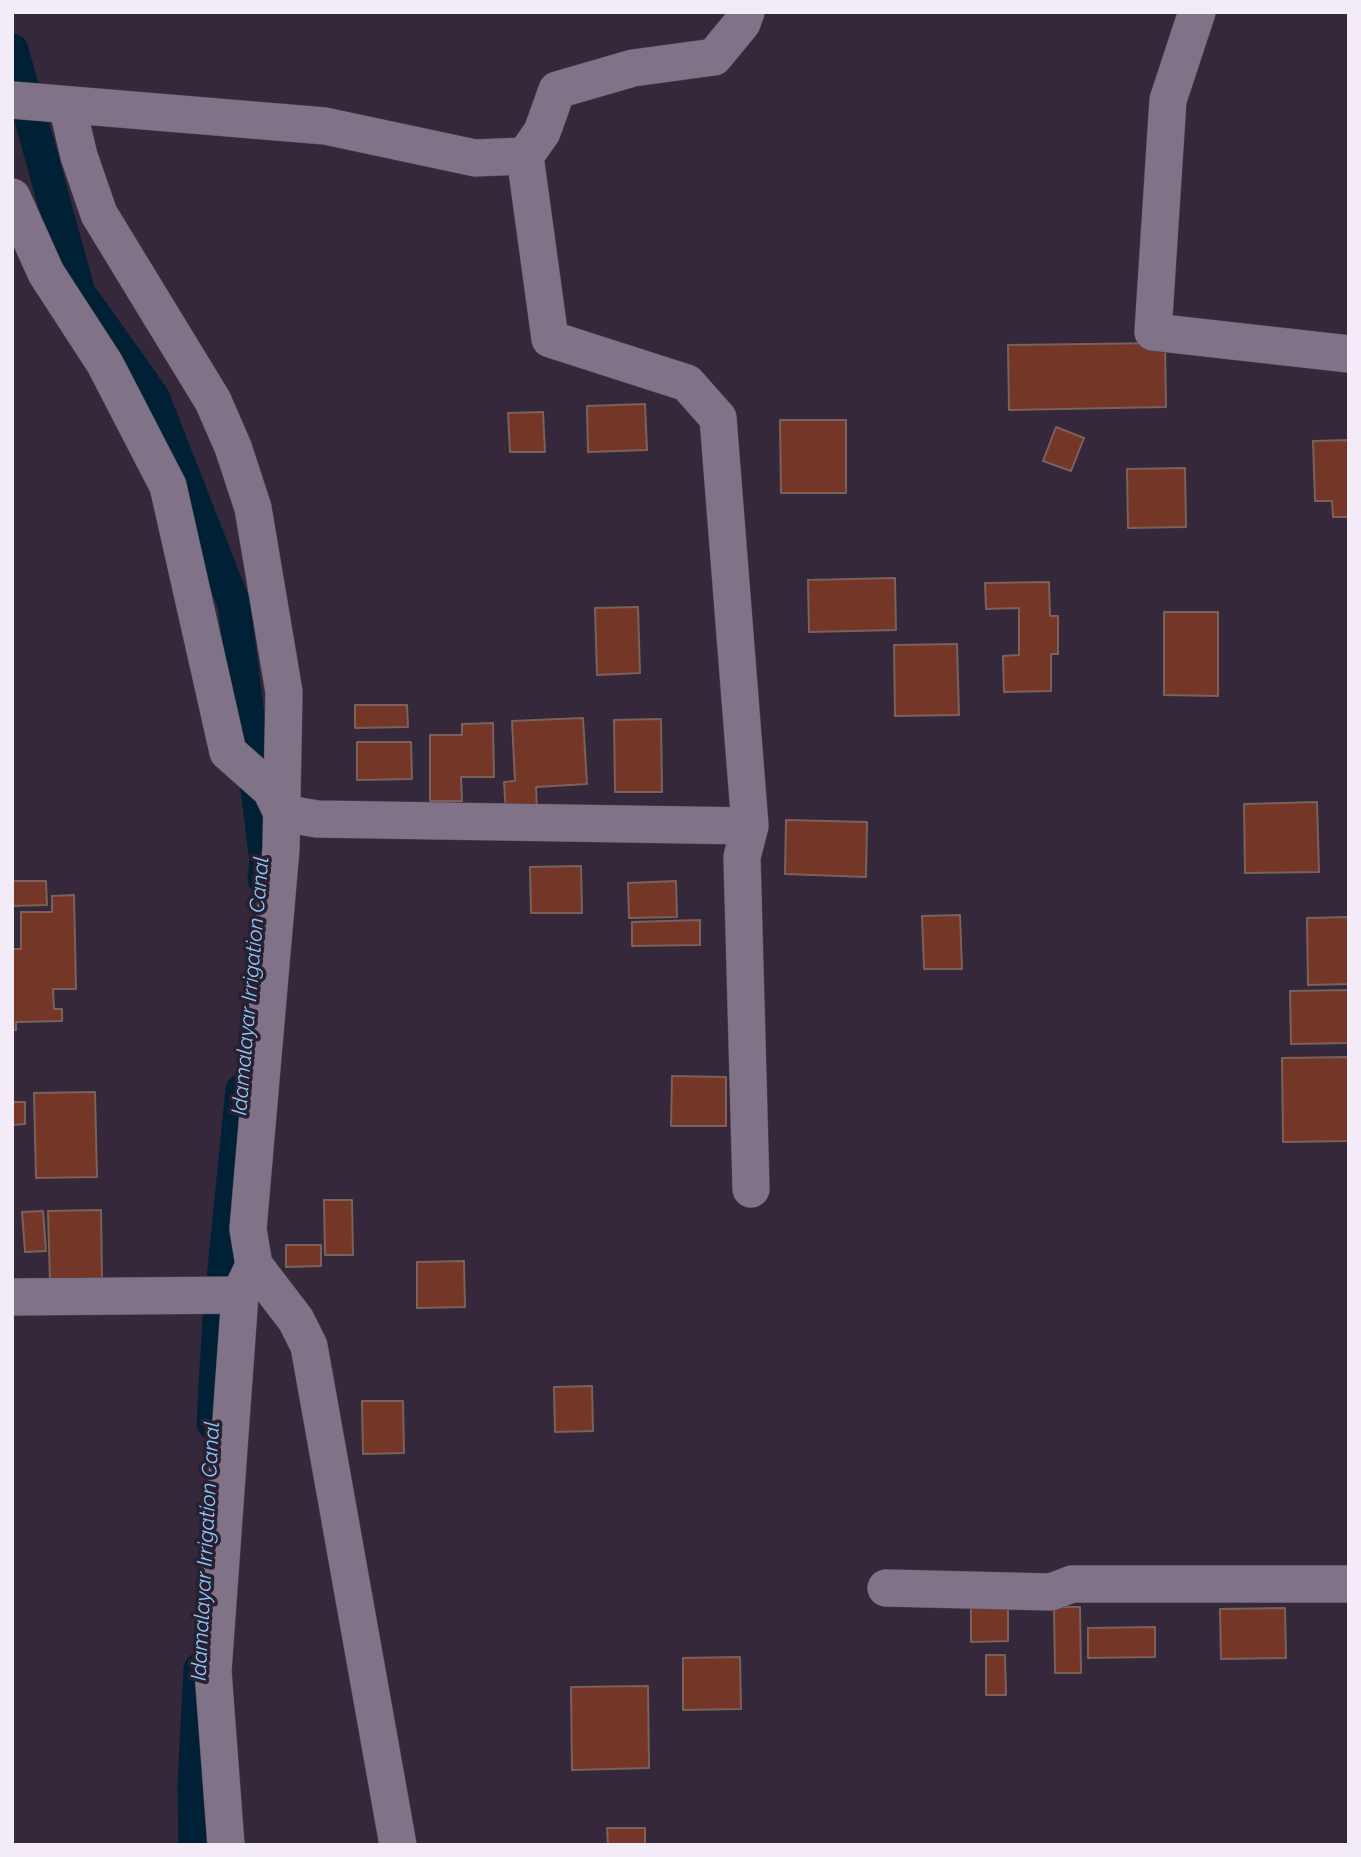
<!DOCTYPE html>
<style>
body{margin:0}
#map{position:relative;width:1361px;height:1857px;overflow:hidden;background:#34283a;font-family:Raleway,sans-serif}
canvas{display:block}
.frame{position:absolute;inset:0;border:14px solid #f3ecf8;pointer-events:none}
</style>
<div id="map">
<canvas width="1361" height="1857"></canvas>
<div class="frame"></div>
</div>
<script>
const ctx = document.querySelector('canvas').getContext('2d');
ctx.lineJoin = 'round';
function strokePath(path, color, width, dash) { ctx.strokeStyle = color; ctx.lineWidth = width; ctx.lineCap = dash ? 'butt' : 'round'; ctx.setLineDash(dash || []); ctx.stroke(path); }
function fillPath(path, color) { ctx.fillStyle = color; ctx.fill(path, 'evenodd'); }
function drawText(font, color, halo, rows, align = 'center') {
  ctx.font = font + ' Raleway,sans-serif'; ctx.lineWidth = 7; ctx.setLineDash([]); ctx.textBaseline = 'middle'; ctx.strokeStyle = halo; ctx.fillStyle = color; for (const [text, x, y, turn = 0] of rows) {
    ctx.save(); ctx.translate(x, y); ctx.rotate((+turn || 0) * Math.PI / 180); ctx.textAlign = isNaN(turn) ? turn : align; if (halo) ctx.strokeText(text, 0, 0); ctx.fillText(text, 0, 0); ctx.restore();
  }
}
strokePath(new Path2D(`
 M 12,50 L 79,293 L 153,397 L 234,604 L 266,861 L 264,879
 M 213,1423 L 219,1318 L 242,1090
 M 195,1845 L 194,1785 L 200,1669`), '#002035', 33);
const building = new Path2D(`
 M 1165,343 L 1166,407 L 1009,410 L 1008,345 Z
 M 645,404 L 647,450 L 588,452 L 587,406 Z
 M 543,412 L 545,452 L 510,452 L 508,413 Z
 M 780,420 L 846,420 L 846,493 L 781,493 Z
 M 1056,427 L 1084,438 L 1071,471 L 1043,461 Z
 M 1349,440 L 1349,517 L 1333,517 L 1332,501 L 1315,501 L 1313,441 Z
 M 1185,468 L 1186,527 L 1128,528 L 1127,469 Z
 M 895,578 L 896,630 L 809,632 L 808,580 Z
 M 1049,582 L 1050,616 L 1058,616 L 1058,654 L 1051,654 L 1051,691 L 1004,692 L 1003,656 L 1019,655 L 1019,608 L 986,609 L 985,583 Z
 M 638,607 L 640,673 L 597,675 L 595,608 Z
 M 1164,612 L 1218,612 L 1218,696 L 1164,695 Z
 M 957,644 L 959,715 L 895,716 L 894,645 Z
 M 355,705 L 407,705 L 408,727 L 355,728 Z
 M 583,718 L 587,784 L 536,787 L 537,812 L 506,814 L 504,782 L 515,781 L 512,721 Z
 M 661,719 L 662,792 L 615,792 L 614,720 Z
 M 493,723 L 494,777 L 461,777 L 462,801 L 430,801 L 430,735 L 462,735 L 462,724 Z
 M 357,742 L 411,742 L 412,779 L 357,780 Z
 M 1317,802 L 1319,872 L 1245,873 L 1244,804 Z
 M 786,820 L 867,822 L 866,877 L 785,874 Z
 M 581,866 L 582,913 L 531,913 L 530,867 Z
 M 12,881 L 46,881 L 47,905 L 12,906 Z
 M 676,881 L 677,917 L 629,918 L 628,883 Z
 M 74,895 L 76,989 L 53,989 L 54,1009 L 62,1009 L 62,1021 L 16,1022 L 16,1030 L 12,1030 L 12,949 L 21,949 L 21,912 L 52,912 L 52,896 Z
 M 960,915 L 962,969 L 924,969 L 922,916 Z
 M 1349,917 L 1349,984 L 1308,985 L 1307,918 Z
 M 700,920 L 700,945 L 632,946 L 632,922 Z
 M 1349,990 L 1349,1043 L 1291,1044 L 1290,991 Z
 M 1349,1057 L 1349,1141 L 1283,1142 L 1282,1058 Z
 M 672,1076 L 726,1077 L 726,1126 L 671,1126 Z
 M 95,1092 L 97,1177 L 36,1178 L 34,1093 Z
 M 12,1102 L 25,1102 L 25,1124 L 12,1125 Z
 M 324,1200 L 352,1200 L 353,1255 L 325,1255 Z
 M 101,1210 L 102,1281 L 50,1282 L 48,1211 Z
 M 43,1211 L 46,1251 L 25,1252 L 22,1212 Z
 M 286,1245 L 321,1245 L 321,1266 L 286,1267 Z
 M 464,1261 L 465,1307 L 417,1308 L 417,1262 Z
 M 592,1386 L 593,1431 L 555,1432 L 554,1387 Z
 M 362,1401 L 403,1401 L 404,1453 L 363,1454 Z
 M 1008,1607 L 1008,1641 L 971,1642 L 971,1608 Z
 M 1054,1607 L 1080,1607 L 1081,1673 L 1055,1673 Z
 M 1285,1608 L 1286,1658 L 1221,1659 L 1220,1609 Z
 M 1155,1627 L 1155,1657 L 1088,1658 L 1088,1628 Z
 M 986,1655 L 1005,1655 L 1006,1695 L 986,1695 Z
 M 740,1657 L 741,1709 L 683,1710 L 683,1658 Z
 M 648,1686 L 649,1768 L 572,1770 L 571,1687 Z
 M 607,1828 L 645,1828 L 645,1845 L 608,1845 Z`);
fillPath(building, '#743627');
strokePath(building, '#7b615a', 2);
const street = new Path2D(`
 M 1197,12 L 1168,100 L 1153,332 L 1349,354
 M 12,100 L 325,126 L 475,158 L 525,156 L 542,132 L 557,90 L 633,68 L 714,57 L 742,23 L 746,12
 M 67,105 L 79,156 L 99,214 L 213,401 L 233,447 L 253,508 L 284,692 L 281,849 L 248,1229 L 254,1265 L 240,1295 L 213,1671 L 226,1845
 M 525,156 L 550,339 L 687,383 L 718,418 L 750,826 L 742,857 L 751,1189
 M 12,197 L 46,273 L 105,364 L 168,486 L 228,752 L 271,790 L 282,813 L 317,819 L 750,826
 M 254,1265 L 296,1320 L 309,1346 L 398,1845
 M 12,1297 L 240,1295
 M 886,1588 L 1051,1592 L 1072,1584 L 1349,1584`);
strokePath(street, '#504655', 38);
strokePath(street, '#807388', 37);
drawText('italic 21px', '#86c9fa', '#2a1f30', [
 ["Idamalayar Irrigation Canal",251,986,-85],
 ["Idamalayar Irrigation Canal",206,1551,-87]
]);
</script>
